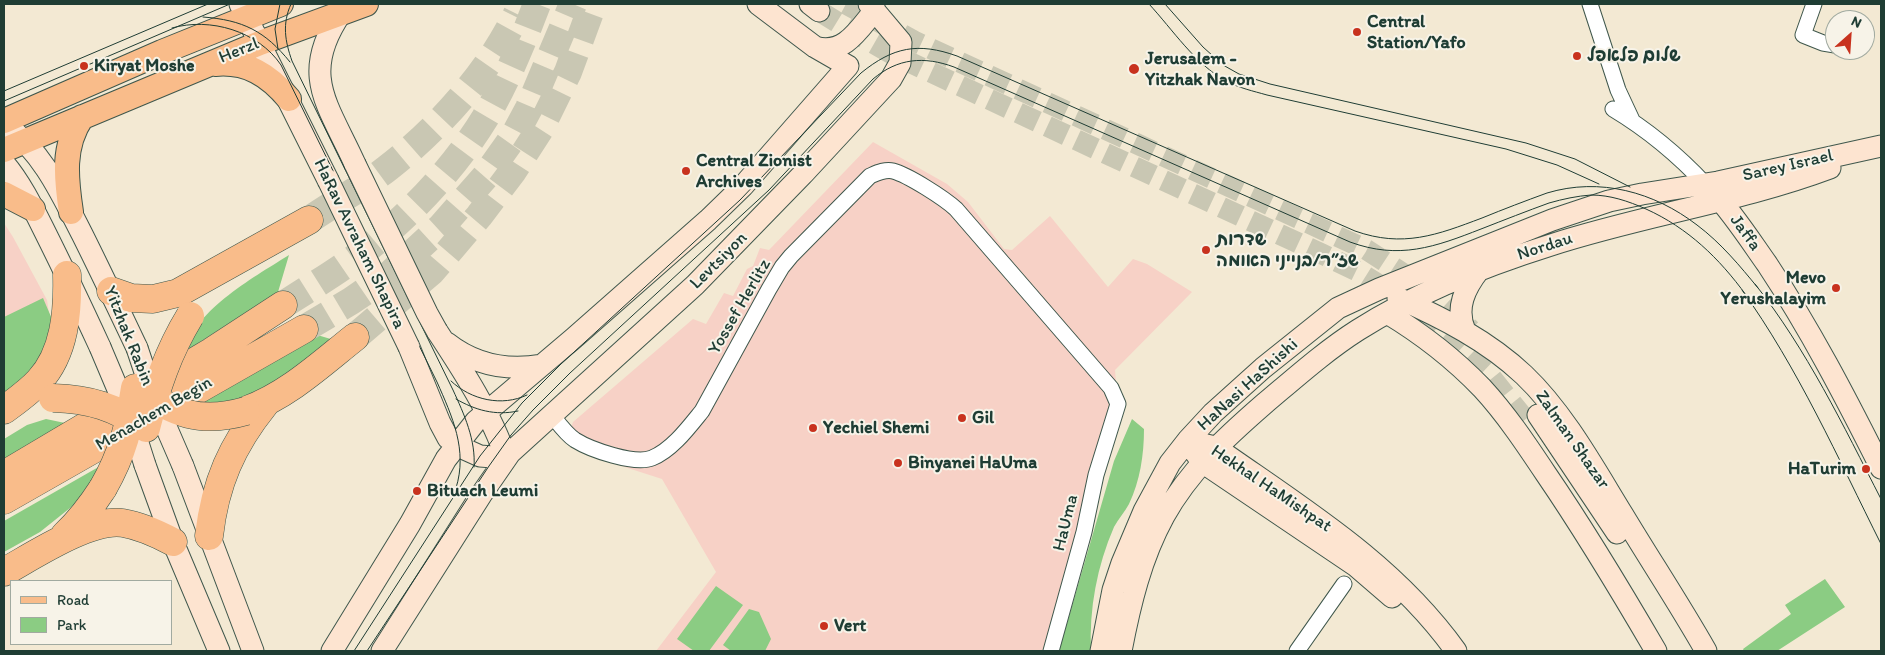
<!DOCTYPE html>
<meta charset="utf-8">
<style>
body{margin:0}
#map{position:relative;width:1885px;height:655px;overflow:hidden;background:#f3e9d3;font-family:Itim,sans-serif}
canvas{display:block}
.frame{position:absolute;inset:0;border:5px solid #1f3d34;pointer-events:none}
.legend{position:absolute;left:10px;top:580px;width:162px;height:65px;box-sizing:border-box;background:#f7f3e8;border:1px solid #a1aaa0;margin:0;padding:6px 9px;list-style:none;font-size:15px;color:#1f3d34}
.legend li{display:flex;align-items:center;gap:10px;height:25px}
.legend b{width:25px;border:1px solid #a1aaa0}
.north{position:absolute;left:1825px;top:10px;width:50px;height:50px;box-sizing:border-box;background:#f7f3e8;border:1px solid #a1aaa0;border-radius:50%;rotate:26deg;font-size:14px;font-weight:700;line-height:20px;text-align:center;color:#1f3d34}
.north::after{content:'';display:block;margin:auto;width:18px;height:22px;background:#c8321e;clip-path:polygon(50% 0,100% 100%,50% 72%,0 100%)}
</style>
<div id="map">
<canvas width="1885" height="655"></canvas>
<div class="frame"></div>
<ul class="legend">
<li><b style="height:6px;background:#f9bc8a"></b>Road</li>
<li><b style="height:14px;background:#8bcc83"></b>Park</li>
</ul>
<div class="north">N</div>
</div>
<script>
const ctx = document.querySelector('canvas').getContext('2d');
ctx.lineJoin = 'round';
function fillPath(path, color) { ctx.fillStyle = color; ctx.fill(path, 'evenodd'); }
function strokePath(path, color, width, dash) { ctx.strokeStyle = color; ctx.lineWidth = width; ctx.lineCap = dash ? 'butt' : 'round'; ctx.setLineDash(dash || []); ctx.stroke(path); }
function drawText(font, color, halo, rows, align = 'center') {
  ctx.font = font + ' Itim,"Playpen Sans Hebrew",sans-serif'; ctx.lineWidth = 4; ctx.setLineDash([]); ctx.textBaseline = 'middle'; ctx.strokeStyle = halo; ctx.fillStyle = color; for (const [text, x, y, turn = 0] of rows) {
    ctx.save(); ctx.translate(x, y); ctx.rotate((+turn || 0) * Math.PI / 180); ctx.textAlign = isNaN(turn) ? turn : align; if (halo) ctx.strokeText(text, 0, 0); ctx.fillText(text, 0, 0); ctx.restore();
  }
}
fillPath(new Path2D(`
 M 873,142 L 947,184 L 968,202 L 1004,249 L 1012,250 L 1050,216 L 1108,287 L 1133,259 L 1147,264 L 1192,292 L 1115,370 L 1118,404 L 1051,651 L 656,651 L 716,572 L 662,479 L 606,461 L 571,428 L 573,422 L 693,319 L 706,324 L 724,293 L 733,296 L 747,269 L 753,266 L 760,248 L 769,250 Z
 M 4,223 L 13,237 L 47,300 L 49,313 L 4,395 Z`), '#f7d1c6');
fillPath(new Path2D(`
 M 289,255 L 278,292 L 189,349 C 190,312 261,273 289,255 Z
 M 43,298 L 52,319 L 43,366 L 4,401 L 4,317 Z
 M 314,334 L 334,340 L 272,391 L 205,408 L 201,401 Z
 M 46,419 L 65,423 L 4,459 L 4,439 L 27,425 Z
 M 1132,419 L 1144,429 C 1144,455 1140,481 1129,504 C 1125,512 1118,519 1114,527 C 1097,566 1089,609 1091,651 L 1059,651 L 1114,461 Z
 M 102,465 L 75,504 L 40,532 L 4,552 L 4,521 Z
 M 1825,579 L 1845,607 L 1777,651 L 1744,651 L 1743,649 L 1791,614 L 1785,605 Z
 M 716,586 L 743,605 L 709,651 L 694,651 L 677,639 Z
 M 749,609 L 759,612 L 771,639 L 765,651 L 731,651 L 723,645 Z`), '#8bcc83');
strokePath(new Path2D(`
 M 846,4 L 914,41 L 1367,250 L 1424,287 L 1471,330
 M 819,11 L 845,27 L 894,55 L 1322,254 L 1357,271 L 1397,296
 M 1421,314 L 1451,338 L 1486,371 L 1527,422`), '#c9c7b3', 21, [21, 11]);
strokePath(new Path2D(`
 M 309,220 C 335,202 364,187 389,167 C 439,128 489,72 517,14
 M 283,305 C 311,287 342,269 368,248 C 413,212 455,167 485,118 C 506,82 522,43 537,4
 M 304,329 L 351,301 L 389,275 L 441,227 L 485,177 L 514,136 L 529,108 L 573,4
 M 355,337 L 432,271 L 479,216 L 513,171 L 540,129 L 568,72 L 593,4`), '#c9c7b3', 28, [28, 14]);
const street = new Path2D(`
 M 1590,4 L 1618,90 L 1632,120
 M 1814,4 L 1803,35 L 1823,43 L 1835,45
 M 1613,109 C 1648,130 1678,155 1706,185
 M 552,415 C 559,424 566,434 575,440 C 591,450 635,465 652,458 C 672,450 689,427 702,411 L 769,289 L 782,267 L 791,256 L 870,176 C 877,173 885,169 893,171 C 908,175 944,198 956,209 L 1111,388 L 1118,404 L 1096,475 L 1084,532 L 1051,651
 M 1297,651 L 1344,584`);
const secondary = new Path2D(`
 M 240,4 L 328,180
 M 810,4 L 819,11
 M 341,13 C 299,75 328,104 355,164
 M 815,47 C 844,56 859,29 875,10
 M 4,123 C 43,153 60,191 82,234 C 101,272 119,310 137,348
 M 4,163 C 21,183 33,208 45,232 C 64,270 82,308 100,347
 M 1714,193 C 1734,215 1750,240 1767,264 C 1810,329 1846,398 1881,468
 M 1398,298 C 1443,318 1488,341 1524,375 C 1564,413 1594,468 1623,515 C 1650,560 1680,605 1706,651
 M 1387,313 C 1422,334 1454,359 1482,388 C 1506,414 1526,444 1546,474 C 1585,531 1621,591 1656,651
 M 437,331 C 462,369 492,415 506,458
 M 1465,331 C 1455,308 1465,288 1479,270
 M 447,343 C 475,365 508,371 542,365
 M 409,347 L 440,423 L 448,438 L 460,447 L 480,456 L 506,458
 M 1538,415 L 1617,533
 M 1202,444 L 1215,447 C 1303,509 1393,563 1456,651
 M 1194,451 L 1202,462 L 1356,566 L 1392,597
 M 145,465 L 173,542 L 219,651
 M 183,466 L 253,651
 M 332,651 L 410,524 L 446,459 L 476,421 L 574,338 L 708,220 L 743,186 L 848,66 L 815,47 L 758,4
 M 382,651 L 481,495 L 510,453 L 695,285 L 803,174 L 891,79 L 900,63 L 901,42 L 869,4
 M 1101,651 L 1113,590 L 1122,563 L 1144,511 L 1170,463 L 1188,440 L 1213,413 L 1263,368 L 1338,308 L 1379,289 L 1552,220 L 1609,201 L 1642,194 L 1718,182 L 1881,146
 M 1121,651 C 1130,604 1141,558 1164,516 C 1189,471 1226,437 1264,404 C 1295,378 1325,351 1358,330 C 1418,292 1484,266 1551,245 C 1643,215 1739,202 1830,168`);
const primary = new Path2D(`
 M 215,64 C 247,61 269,75 289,99
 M 4,121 L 162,52 L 281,4
 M 4,150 L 260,43 L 366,4
 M 4,194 L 33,209
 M 71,212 C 66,179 62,146 82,117`);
const highway = new Path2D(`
 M 111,291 L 131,298 L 153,299 L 178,293 L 309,220
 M 4,410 C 16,401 29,392 39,381 C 65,353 68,311 67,275
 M 247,410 C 288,395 321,364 355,337
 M 4,475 L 211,352 L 283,305
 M 4,500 L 304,329
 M 65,535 C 80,521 92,505 103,488
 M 209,536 C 215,483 232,445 265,404
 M 4,572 C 33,556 90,518 123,523 C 141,526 158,534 173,542`);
strokePath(street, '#3f574c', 17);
strokePath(secondary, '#3f574c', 23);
strokePath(primary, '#3f574c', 26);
strokePath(highway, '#3f574c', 29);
strokePath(street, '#fff', 15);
strokePath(secondary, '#fde4d0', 21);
strokePath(primary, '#f9bc8a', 24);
strokePath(highway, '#f9bc8a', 28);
strokePath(new Path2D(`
 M 291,4 C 282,24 285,41 292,61 L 453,390 C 464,414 476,440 474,467
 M 1149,4 C 1173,30 1195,64 1226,81 C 1239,88 1253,91 1267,95 L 1506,149 L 1557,165 L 1599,184
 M 1165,4 L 1203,47 L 1223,65 L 1239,74 L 1270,84 L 1526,143 L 1575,159 L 1630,187
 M 203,17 C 243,20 265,31 290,62
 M 172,28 C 210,17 258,31 281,65 L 437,382 C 452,416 468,450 456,488
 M 278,49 L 275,29 L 280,4
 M 4,91 L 208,4
 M 4,101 L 230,4
 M 1755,284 C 1807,350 1843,425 1881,499
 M 1742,290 C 1798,368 1838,458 1881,544
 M 451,381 C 471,400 502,407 527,395
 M 456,399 C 475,410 495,416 518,411
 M 354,651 L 480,456 L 522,403 L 561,364 L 740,200 L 861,73 C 893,47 918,42 957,56 L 1355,231 C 1403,248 1437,235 1482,218 C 1504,209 1525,201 1547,193 C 1600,177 1654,192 1697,225 C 1721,243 1740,266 1758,288
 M 367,651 L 489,466 L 511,435 L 533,410 L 570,373 L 769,190 L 873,79 C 898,58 924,56 954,67 L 1350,242 C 1399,260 1435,247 1481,229 C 1504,220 1527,211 1549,203 C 1563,199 1577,196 1591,195 C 1610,195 1628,201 1646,209 C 1688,228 1719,258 1746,295`), '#1f3d34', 1);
const secondaryBridge = new Path2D(`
 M 355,164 L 427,313 L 437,331
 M 328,180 L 409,347
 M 100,347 L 130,418 L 145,465
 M 137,348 L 154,399 L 183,466`);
const highwayBridge = new Path2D(`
 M 53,398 C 90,399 115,407 146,428 C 156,388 168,352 190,316
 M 103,488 C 123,453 129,427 135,388 C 176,412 197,425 246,411`);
strokePath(secondaryBridge, '#3f574c', 23, []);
strokePath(highwayBridge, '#3f574c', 29, []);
strokePath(secondaryBridge, '#fde4d0', 21);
strokePath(highwayBridge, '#f9bc8a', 28);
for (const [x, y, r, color] of [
 [1357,32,5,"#c8321e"],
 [1577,56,5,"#c8321e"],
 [84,66,5,"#c8321e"],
 [1134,69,6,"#c8321e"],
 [686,171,5,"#c8321e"],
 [1206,250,5,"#c8321e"],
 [1836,288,5,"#c8321e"],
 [962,418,5,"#c8321e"],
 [813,428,5,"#c8321e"],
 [898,463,5,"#c8321e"],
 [1866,469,5,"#c8321e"],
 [417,491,5,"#c8321e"],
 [824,626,5,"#c8321e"]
]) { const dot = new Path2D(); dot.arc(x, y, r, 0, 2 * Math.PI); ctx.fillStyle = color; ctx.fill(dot); strokePath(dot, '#f7f3e8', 2); }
drawText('bold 18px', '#1f3d34', '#f7f3e8', [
 ["Central",1367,22],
 ["Station/Yafo",1367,43],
 ["שלום פלאפל",1587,56],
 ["Jerusalem -",1145,59],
 ["Yitzhak Navon",1145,80],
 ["Kiryat Moshe",94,66],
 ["Central Zionist",696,161],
 ["Archives",696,182],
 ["שדרות",1216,240],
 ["שז״ר/בנייני האומה",1216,261],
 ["Mevo",1826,278,"right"],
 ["Yerushalayim",1826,299,"right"],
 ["Gil",972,418],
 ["Yechiel Shemi",823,428],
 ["Binyanei HaUma",908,463],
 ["HaTurim",1856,469,"right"],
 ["Bituach Leumi",427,491],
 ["Vert",834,626]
], 'left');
drawText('18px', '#1f3d34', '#f7f3e8', [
 ["Herzl",239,51,-22],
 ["Sarey Israel",1788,166,-13],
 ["Jaffa",1745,233,54],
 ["HaRav Avraham Shapira",359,244,64],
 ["Nordau",1545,247,-18],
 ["Levtsiyon",719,261,-45],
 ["Yossef Herlitz",740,307,-60],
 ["Yitzhak Rabin",128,336,68],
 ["HaNasi HaShishi",1248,385,-42],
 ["Menachem Begin",154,414,-30],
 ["Zalman Shazar",1572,440,55],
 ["Hekhal HaMishpat",1271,489,34],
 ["HaUma",1066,523,-76]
]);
</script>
